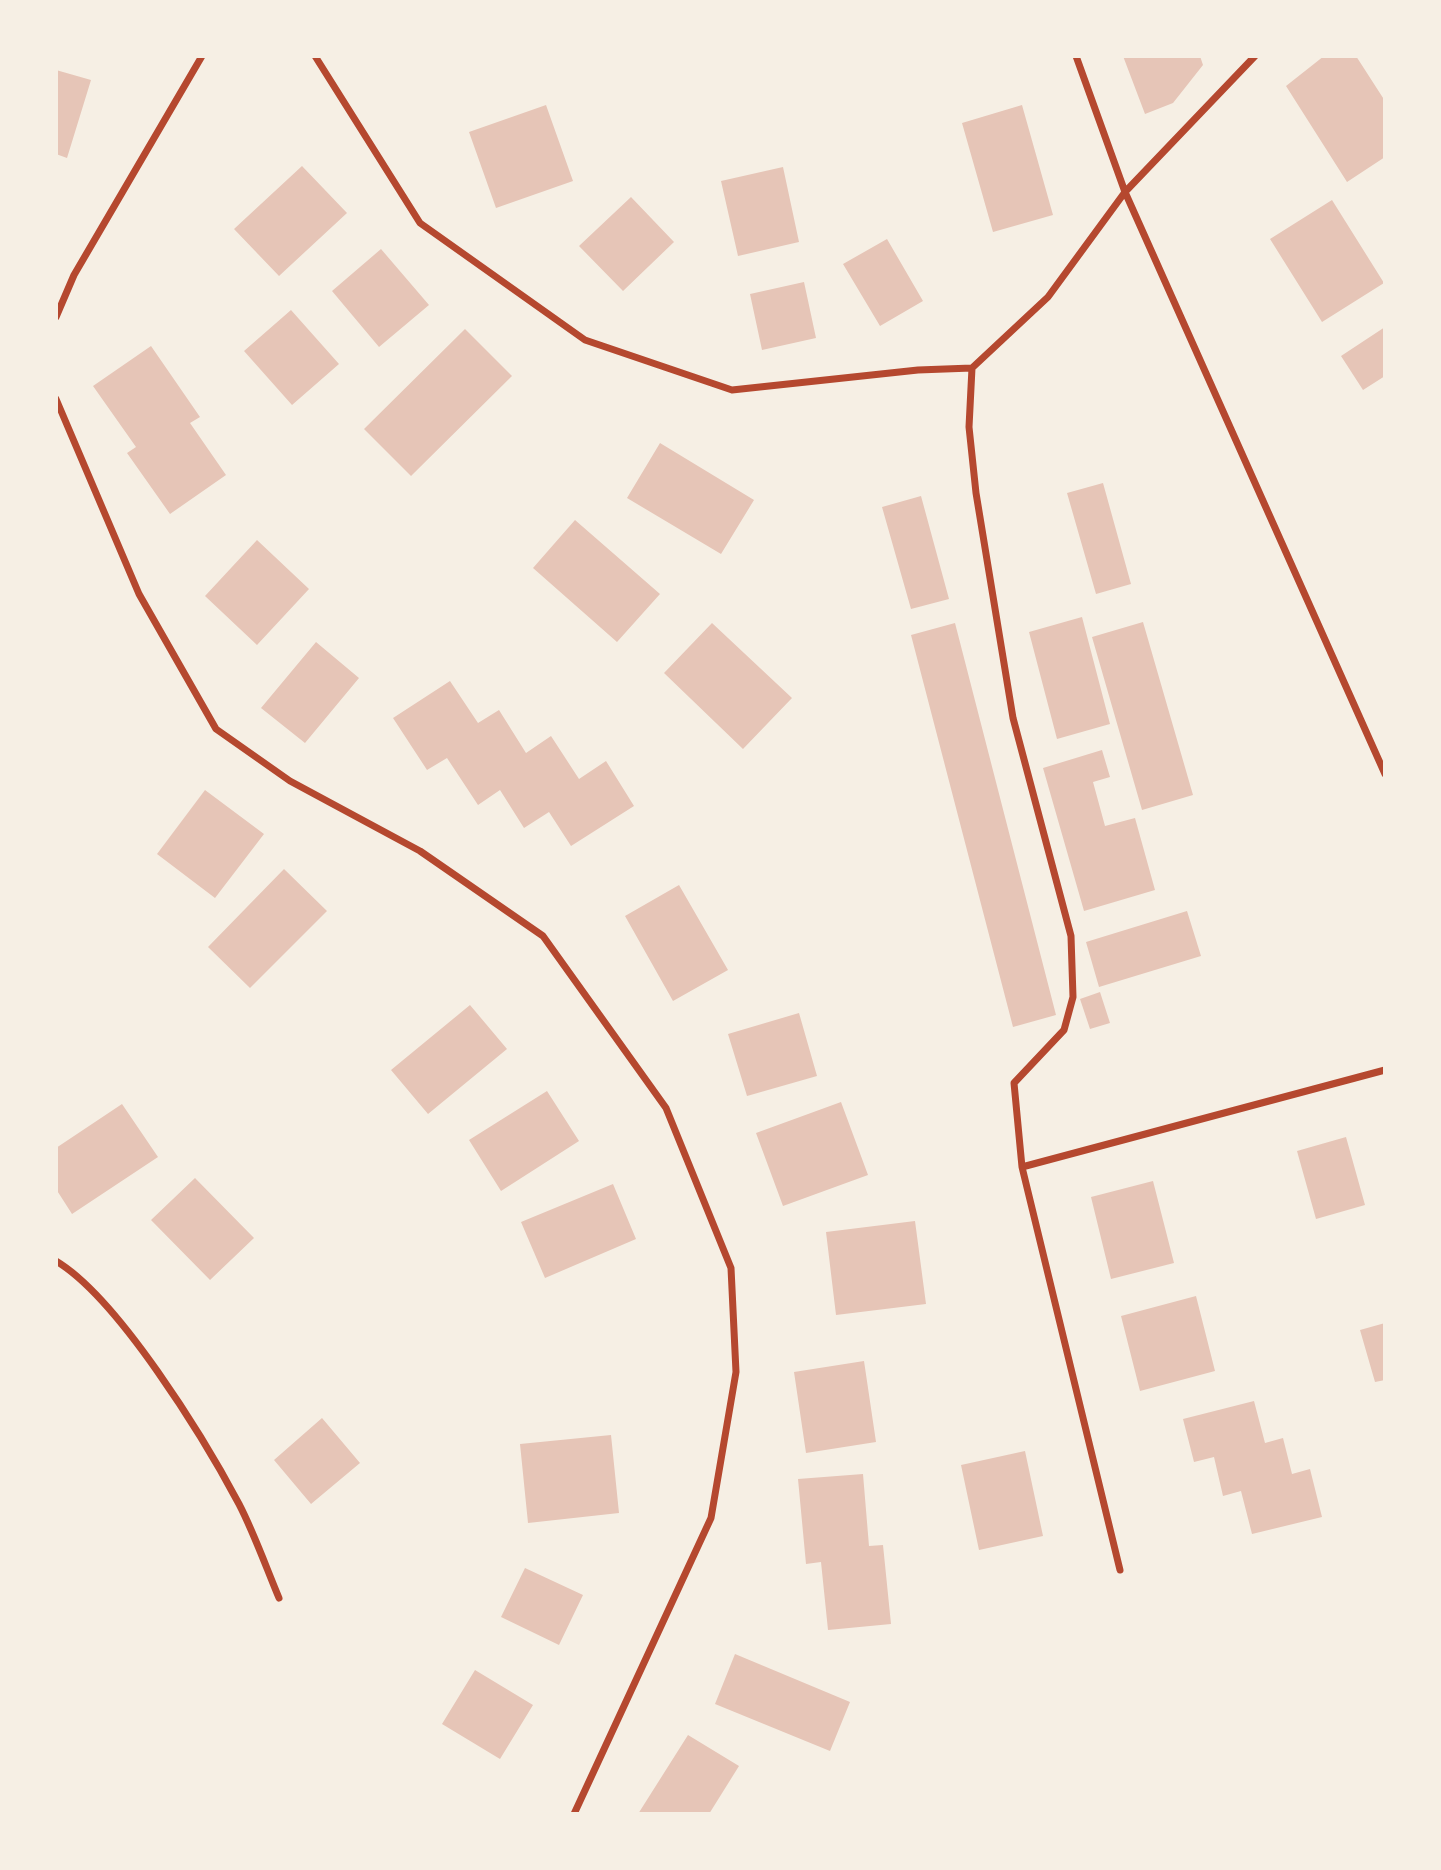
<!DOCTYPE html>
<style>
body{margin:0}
#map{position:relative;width:1441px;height:1870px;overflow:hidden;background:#f6efe4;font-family:Mulish,sans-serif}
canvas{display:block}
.frame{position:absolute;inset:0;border:58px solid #f6efe4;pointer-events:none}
</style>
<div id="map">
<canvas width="1441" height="1870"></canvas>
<div class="frame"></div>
</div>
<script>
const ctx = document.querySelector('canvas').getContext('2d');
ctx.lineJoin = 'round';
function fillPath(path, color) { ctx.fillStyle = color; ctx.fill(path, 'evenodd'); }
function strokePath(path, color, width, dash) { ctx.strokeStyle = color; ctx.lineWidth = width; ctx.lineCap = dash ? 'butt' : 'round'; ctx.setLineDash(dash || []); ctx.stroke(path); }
fillPath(new Path2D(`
 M 1123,56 L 1200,56 L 1203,65 L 1173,103 L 1145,114 Z
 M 1324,56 L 1356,56 L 1385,101 L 1385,157 L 1347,182 L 1286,86 Z
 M 56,70 L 91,80 L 67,158 L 56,154 Z
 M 546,105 L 573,181 L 496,208 L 469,132 Z
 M 1022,105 L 1053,215 L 993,232 L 962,123 Z
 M 302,166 L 347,213 L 279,276 L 234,229 Z
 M 783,167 L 799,242 L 738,256 L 721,181 Z
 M 631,197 L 674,242 L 623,291 L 579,246 Z
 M 1332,200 L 1384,283 L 1322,322 L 1270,239 Z
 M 887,239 L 923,301 L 880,326 L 843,264 Z
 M 381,249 L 429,305 L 379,347 L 332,291 Z
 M 804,282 L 816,338 L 762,350 L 750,294 Z
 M 291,310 L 339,364 L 292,405 L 244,351 Z
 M 1385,327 L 1385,376 L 1363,390 L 1341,356 Z
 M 465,329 L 512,376 L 411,476 L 364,429 Z
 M 151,346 L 200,417 L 190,423 L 226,475 L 170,514 L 127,453 L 136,447 L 93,386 Z
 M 660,443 L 754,500 L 721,554 L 627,498 Z
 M 1103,483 L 1131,584 L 1096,594 L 1067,493 Z
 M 921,496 L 949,599 L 911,609 L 882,507 Z
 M 575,520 L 660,594 L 617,642 L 533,568 Z
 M 257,540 L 309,589 L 257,645 L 205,596 Z
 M 1082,617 L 1110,724 L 1057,739 L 1029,632 Z
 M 1143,622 L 1193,795 L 1142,810 L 1092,637 Z
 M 712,623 L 792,698 L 743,749 L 664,673 Z
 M 955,623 L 1056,1015 L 1013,1027 L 911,635 Z
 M 316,642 L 359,678 L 305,743 L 261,708 Z
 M 450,681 L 478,723 L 499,710 L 526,753 L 551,736 L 579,779 L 606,761 L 634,806 L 571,846 L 549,812 L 524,828 L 500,790 L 478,805 L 447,758 L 427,770 L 393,718 Z
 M 1102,750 L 1110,777 L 1093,782 L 1105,826 L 1135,818 L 1155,890 L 1084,911 L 1043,768 Z
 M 205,790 L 264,834 L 215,898 L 157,854 Z
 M 284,869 L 327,911 L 250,988 L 208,947 Z
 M 679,885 L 728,970 L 673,1001 L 625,916 Z
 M 1187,911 L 1201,956 L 1099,987 L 1086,942 Z
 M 1100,992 L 1110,1023 L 1090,1029 L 1080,999 Z
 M 470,1005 L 507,1049 L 428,1114 L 391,1070 Z
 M 799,1013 L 817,1076 L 747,1096 L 728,1034 Z
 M 547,1091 L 579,1141 L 501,1191 L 469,1140 Z
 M 841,1102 L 868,1175 L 783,1206 L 756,1133 Z
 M 122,1104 L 158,1157 L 72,1214 L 56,1189 L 56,1148 Z
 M 1346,1137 L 1365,1205 L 1316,1219 L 1297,1151 Z
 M 195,1178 L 254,1238 L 210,1280 L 151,1220 Z
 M 1153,1181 L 1174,1263 L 1111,1279 L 1091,1197 Z
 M 613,1184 L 636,1239 L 545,1278 L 521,1222 Z
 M 915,1221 L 926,1304 L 836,1315 L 826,1232 Z
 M 1196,1296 L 1215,1371 L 1140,1391 L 1121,1316 Z
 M 1385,1323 L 1385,1380 L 1375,1382 L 1360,1330 Z
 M 864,1361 L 876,1442 L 806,1453 L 794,1372 Z
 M 1254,1401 L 1265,1443 L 1283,1438 L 1292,1474 L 1310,1469 L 1322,1517 L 1252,1534 L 1241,1491 L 1223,1496 L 1214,1457 L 1194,1462 L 1183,1419 Z
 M 322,1418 L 360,1463 L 311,1504 L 274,1460 Z
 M 611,1435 L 619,1513 L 528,1523 L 520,1444 Z
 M 1025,1451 L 1043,1536 L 979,1550 L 961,1465 Z
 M 863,1474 L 869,1546 L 883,1545 L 891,1624 L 828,1630 L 821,1562 L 806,1564 L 798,1479 Z
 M 525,1568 L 583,1595 L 559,1645 L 501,1617 Z
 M 735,1654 L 850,1702 L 830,1751 L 715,1704 Z
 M 475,1670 L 533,1705 L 500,1759 L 442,1724 Z
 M 688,1735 L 739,1766 L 709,1814 L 638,1814 Z`), '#e6c5b7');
strokePath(new Path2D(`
 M 315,56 L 420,223 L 585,340 L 732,390 L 918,370 L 972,368 L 1048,297 L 1125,192 L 1255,56
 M 1076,56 L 1125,192 L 1385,774
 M 56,317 L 74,275 L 202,56
 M 972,368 L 969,427 L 976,493 L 1013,718 L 1071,936 L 1073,997 L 1064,1030 L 1014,1083 L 1022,1167
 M 56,399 L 139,594 L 216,729 L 290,781 L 420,851 L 543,936 L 666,1108 L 731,1268 L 736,1372 L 711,1518 L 574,1814
 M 56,1261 C 118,1298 204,1438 239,1504 C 254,1533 266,1567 279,1598
 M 1120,1570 L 1022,1167 L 1385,1070`), '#b5482f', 7);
</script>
